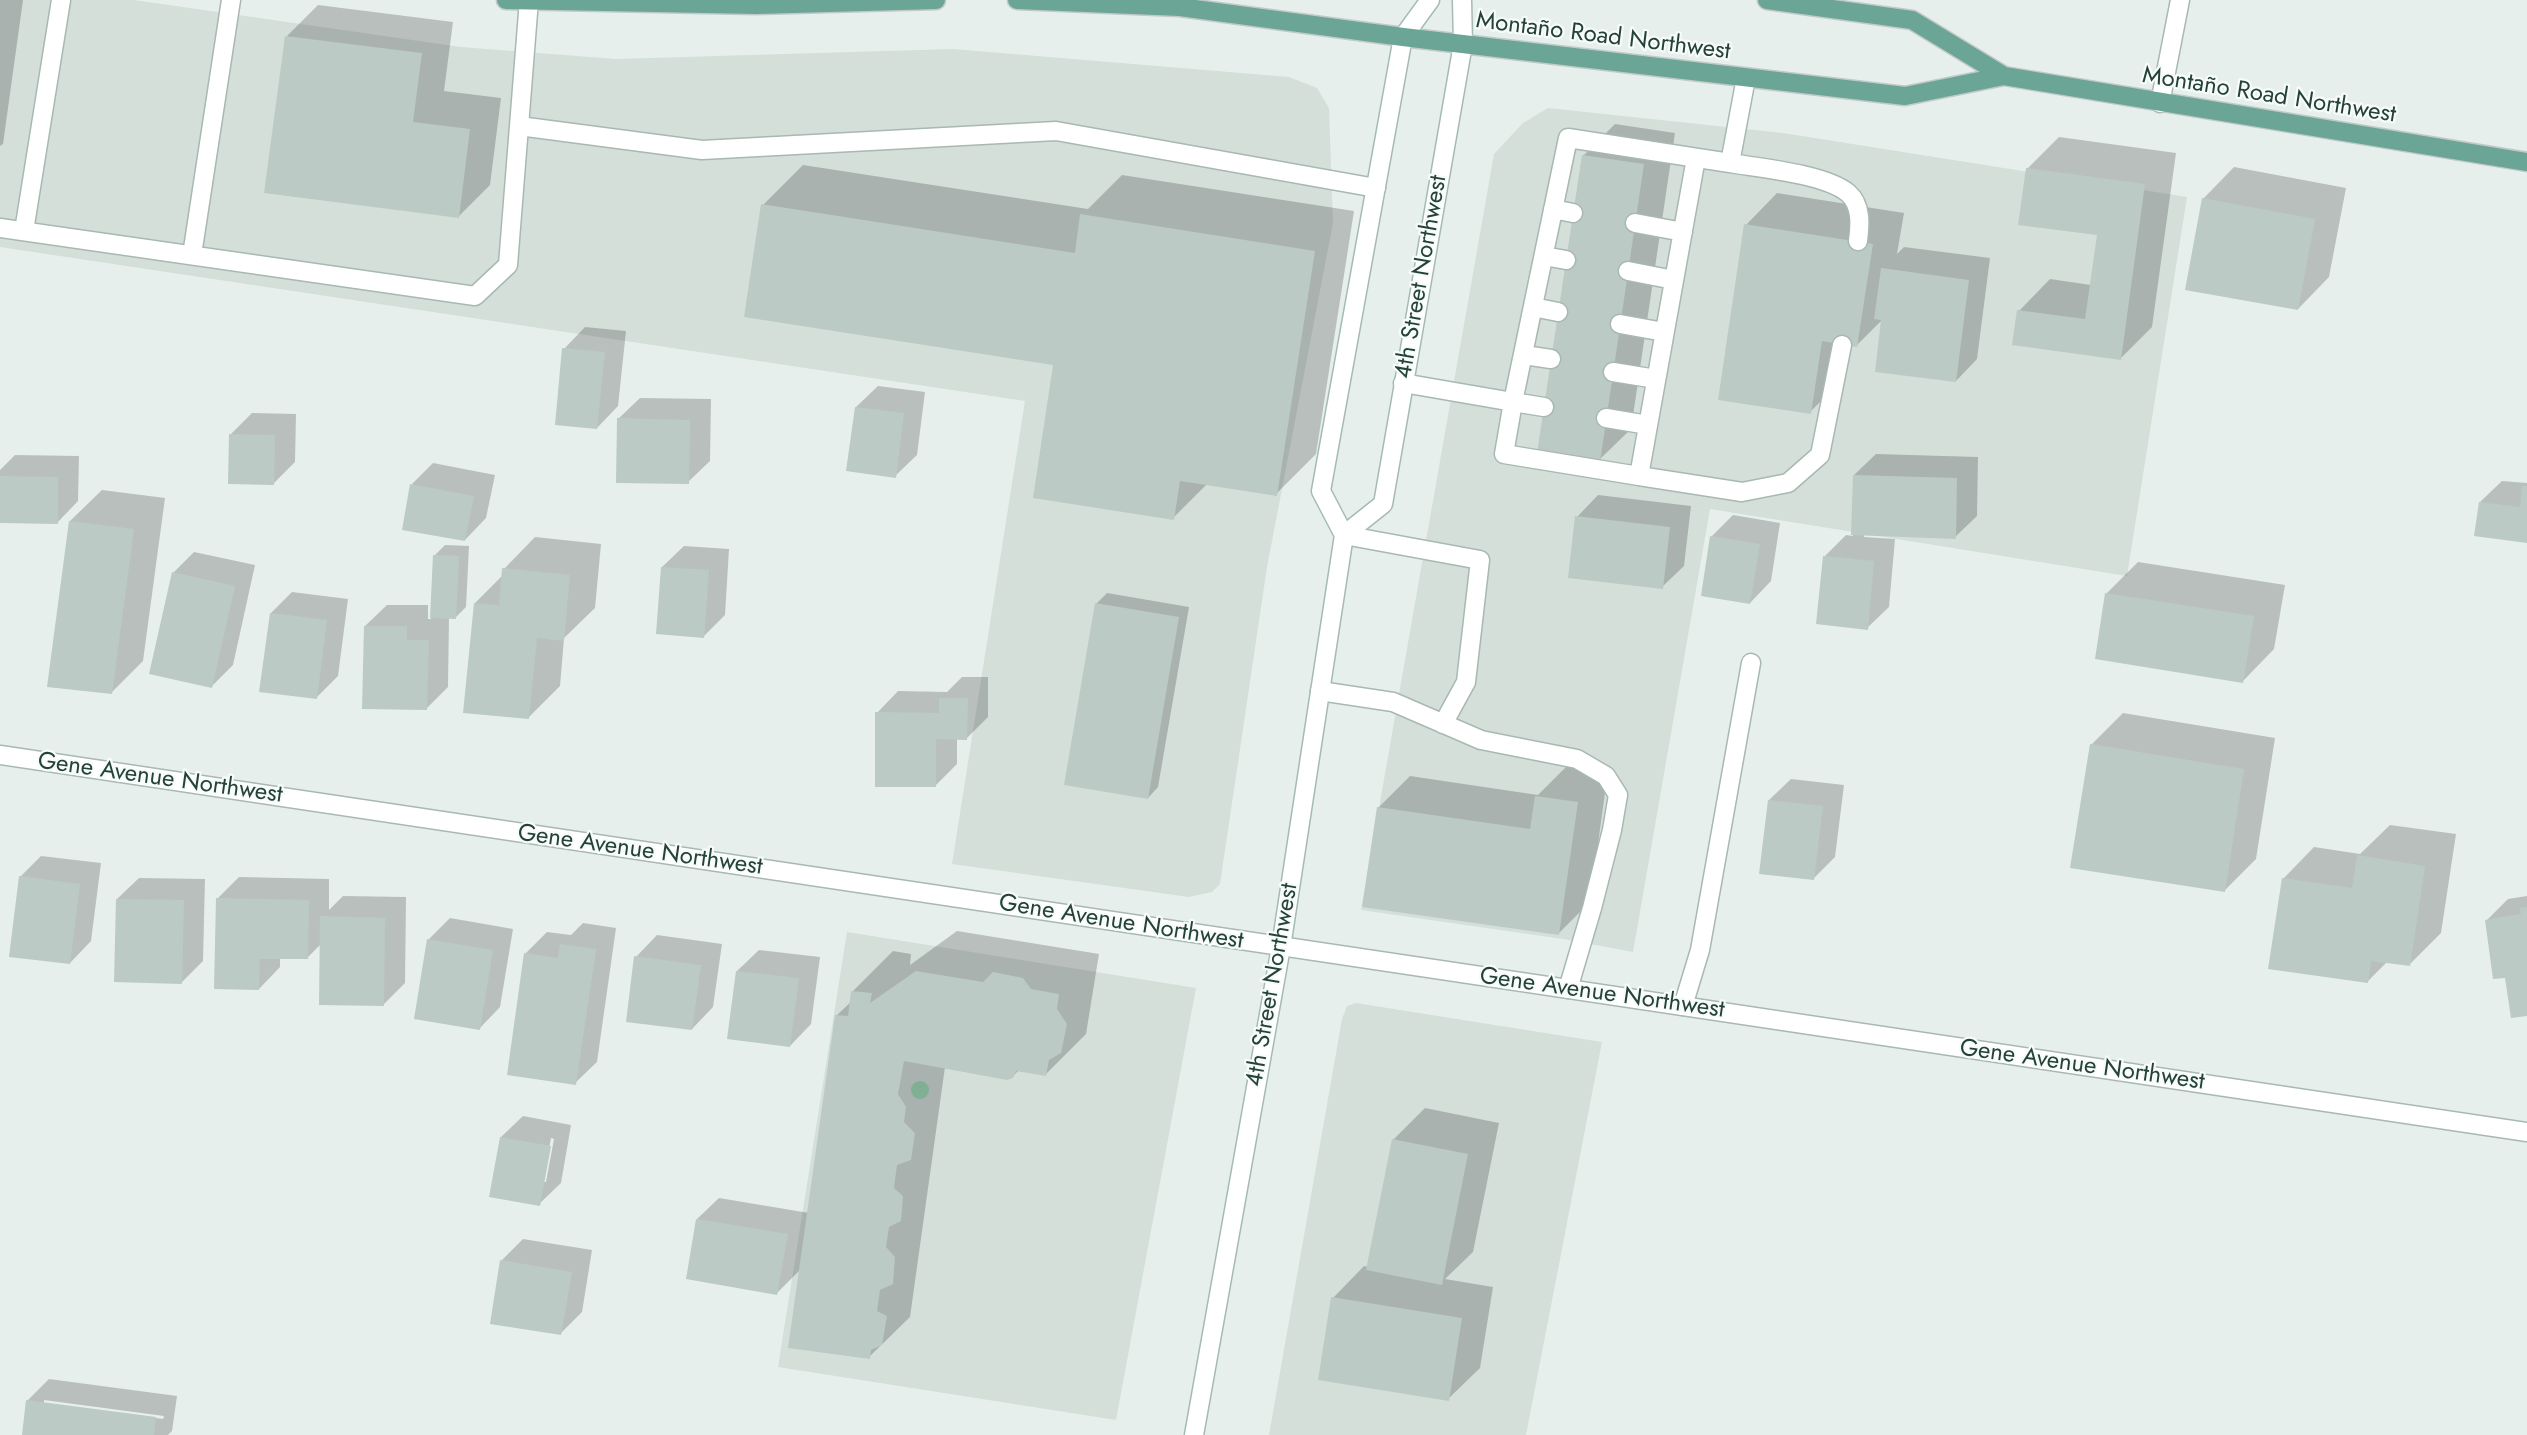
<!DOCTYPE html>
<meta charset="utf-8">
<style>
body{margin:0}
canvas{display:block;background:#e6efeb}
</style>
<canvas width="2527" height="1435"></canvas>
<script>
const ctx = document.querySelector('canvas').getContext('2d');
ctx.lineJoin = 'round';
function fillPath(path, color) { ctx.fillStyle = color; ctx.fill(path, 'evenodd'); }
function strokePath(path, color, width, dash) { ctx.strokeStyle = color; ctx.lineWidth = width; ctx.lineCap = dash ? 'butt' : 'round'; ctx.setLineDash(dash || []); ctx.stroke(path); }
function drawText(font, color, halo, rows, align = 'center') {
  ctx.font = font + ' Jost,sans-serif'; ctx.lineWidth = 4.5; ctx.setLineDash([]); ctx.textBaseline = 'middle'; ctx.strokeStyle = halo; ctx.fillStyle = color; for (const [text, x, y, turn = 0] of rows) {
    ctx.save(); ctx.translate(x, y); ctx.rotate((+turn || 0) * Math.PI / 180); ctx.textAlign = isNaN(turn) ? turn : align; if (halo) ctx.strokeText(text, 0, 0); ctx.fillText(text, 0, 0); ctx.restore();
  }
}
fillPath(new Path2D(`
 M 0,0 L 134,0 L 461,47 L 616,59 L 953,49 L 1289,77 L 1317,88 L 1329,108 L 1333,223 L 1267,567 L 1220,884 L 1212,892 L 1189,897 L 952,864 L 1025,401 L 0,247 Z
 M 1548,108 L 1783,133 L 2187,197 L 2127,576 L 1710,509 L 1633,952 L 1563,939 L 1361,910 L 1494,154 L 1523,123 Z
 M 847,932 L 1196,988 L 1116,1420 L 778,1367 Z
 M 1356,1003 L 1602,1042 L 1526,1435 L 1269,1435 L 1342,1019 L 1347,1006 Z`), '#d4dfda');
fillPath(new Path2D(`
 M 0,0 L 23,0 L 3,144 L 0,146 Z
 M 318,5 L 453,22 L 444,91 L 501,98 L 490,185 L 458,217 L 287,36 Z
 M 1615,124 L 1675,133 L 1631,429 L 1599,460 L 1583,156 Z
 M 2059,137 L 2176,153 L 2152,327 L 2121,358 L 2019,311 L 2050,279 L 2091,285 L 2098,234 L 2027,169 Z
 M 803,165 L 1088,209 L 1122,175 L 1354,211 L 1316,454 L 1276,494 L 1207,484 L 1173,518 L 1055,364 L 763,205 Z
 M 2234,167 L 2346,188 L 2329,277 L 2298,309 L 2203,199 Z
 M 1777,193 L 1904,213 L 1897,254 L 1904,247 L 1990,258 L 1977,359 L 1956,381 L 1883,319 L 1856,346 L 1847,344 L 1842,380 L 1810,412 L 1746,225 Z
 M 585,327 L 626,331 L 618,406 L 597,428 L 564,349 Z
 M 878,386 L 925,392 L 917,455 L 895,476 L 856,407 Z
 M 640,398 L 711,399 L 710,461 L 688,482 L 618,419 Z
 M 252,413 L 296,414 L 295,462 L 274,483 L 230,435 Z
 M 1876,454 L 1978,457 L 1977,516 L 1955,537 L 1864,534 L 1864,537 L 1895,539 L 1889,607 L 1867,628 L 1824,557 L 1846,535 L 1853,536 L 1854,475 Z
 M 15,455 L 79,456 L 78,501 L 57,523 L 0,522 L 0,470 Z
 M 433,463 L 495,475 L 486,518 L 465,540 L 412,484 Z
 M 2502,481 L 2527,483 L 2527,541 L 2480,502 Z
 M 102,490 L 165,498 L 143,661 L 111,693 L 70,521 Z
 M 1598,495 L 1691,506 L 1684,566 L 1662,587 L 1577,517 Z
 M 1733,515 L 1780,523 L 1771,581 L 1750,603 L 1712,536 Z
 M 535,537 L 601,544 L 595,608 L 564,638 L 560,686 L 528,718 L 475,603 L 503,575 L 504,569 Z
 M 445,545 L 469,546 L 466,607 L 456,617 L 449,617 L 448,687 L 427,708 L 365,626 L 387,605 L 428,605 L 428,619 L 431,619 L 434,556 Z
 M 684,546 L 729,549 L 725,615 L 704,636 L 662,567 Z
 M 194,552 L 255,565 L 233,665 L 212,686 L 173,573 Z
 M 2138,562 L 2285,585 L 2274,649 L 2243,681 L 2097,658 L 2107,593 Z
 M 292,592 L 348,599 L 338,676 L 317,697 L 271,613 Z
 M 1107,593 L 1189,607 L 1158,787 L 1148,798 L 1096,604 Z
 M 962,677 L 988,677 L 988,717 L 967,738 L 957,738 L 957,764 L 935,786 L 877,713 L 898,691 L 947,692 Z
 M 2123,713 L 2275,738 L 2256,859 L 2224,891 L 2091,745 Z
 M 1568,765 L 1608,771 L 1590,902 L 1558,934 L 1378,808 L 1410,776 L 1538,795 Z
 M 1791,779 L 1844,785 L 1835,857 L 1814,878 L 1769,800 Z
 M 2390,825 L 2456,834 L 2441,933 L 2410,964 L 2388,961 L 2367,982 L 2283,879 L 2314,847 L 2360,854 Z
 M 41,856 L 101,863 L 91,941 L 70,963 L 20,877 Z
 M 239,877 L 329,879 L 329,910 L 343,896 L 406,897 L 405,983 L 383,1005 L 321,944 L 307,958 L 280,957 L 280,967 L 259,989 L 217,899 Z
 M 139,878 L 205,879 L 203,961 L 182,982 L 117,899 Z
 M 2527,896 L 2527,1015 L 2506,976 L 2487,920 L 2508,899 Z
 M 450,918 L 513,929 L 500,1007 L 479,1029 L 429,939 Z
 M 583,923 L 616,928 L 597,1062 L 575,1083 L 526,953 L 547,932 L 571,935 Z
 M 957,931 L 1099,954 L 1086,1034 L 1046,1074 L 1019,1070 L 1012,1077 L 945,1067 L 910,1317 L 869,1357 L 801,1269 L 776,1294 L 697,1219 L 719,1198 L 809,1213 L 837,1015 L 852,1001 L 853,991 L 893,951 L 911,954 L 910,965 Z
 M 657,935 L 722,944 L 713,1007 L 692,1029 L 636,957 Z
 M 759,950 L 820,957 L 811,1024 L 790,1046 L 737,971 Z
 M 1425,1108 L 1499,1123 L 1473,1252 L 1445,1279 L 1493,1287 L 1480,1368 L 1448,1399 L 1333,1298 L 1364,1266 L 1368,1267 L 1393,1140 Z
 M 523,1116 L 571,1125 L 561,1183 L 539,1204 L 491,1196 L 501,1137 ZM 551,1138 L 554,1139 L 546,1182 L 543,1182 Z
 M 523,1239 L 592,1250 L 582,1312 L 561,1333 L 502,1260 Z
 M 49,1379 L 177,1396 L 172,1431 L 168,1435 L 24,1435 L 28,1400 ZM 44,1400 L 164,1416 L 163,1419 L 44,1403 Z`), '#0003');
fillPath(new Path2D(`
 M 285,36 L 422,53 L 413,122 L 470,129 L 459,218 L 264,193 Z
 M 1582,155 L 1644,164 L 1600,462 L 1537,453 Z
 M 2026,168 L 2145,184 L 2121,360 L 2012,345 L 2017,310 L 2085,319 L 2097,235 L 2018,225 Z
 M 2202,198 L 2315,219 L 2298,310 L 2185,290 Z
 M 761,204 L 1075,253 L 1080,214 L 1315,251 L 1277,496 L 1180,481 L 1174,520 L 1033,498 L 1053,365 L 744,317 Z
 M 1744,224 L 1873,244 L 1857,347 L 1822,341 L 1811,414 L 1718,400 Z
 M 1881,268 L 1969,280 L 1956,382 L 1875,372 L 1881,320 L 1874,319 Z
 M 562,348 L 605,352 L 597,429 L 555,425 Z
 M 855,407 L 904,413 L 896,478 L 846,471 Z
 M 617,418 L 690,420 L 689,484 L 616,483 Z
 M 229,434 L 275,435 L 274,485 L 228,484 Z
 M 1853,475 L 1957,478 L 1956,539 L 1851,535 Z
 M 0,476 L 58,477 L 58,524 L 0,523 Z
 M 410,484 L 474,496 L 465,541 L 402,530 Z
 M 2522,486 L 2527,486 L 2527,543 L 2474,536 L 2479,502 L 2520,507 Z
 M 1575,516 L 1670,527 L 1663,589 L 1568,578 Z
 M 69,521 L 134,529 L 112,694 L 47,687 Z
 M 1710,536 L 1760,544 L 1750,604 L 1701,596 Z
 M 433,555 L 459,556 L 456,619 L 430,618 Z
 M 1823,556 L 1874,561 L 1868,630 L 1816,624 Z
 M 661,567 L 709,570 L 704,638 L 656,634 Z
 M 502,568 L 570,575 L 564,641 L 537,638 L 529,719 L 463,713 L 474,603 L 499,605 Z
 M 172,572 L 235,586 L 212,688 L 149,674 Z
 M 2105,593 L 2254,616 L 2243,683 L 2095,659 Z
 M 1095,603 L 1179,617 L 1148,799 L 1064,785 Z
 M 270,613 L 327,620 L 317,699 L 259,692 Z
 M 364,626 L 407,626 L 407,640 L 429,640 L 427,710 L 362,709 Z
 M 939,698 L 968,698 L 967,740 L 936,739 L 936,787 L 875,787 L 875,712 L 939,713 Z
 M 2090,744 L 2244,769 L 2225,892 L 2070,868 Z
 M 1535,796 L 1578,802 L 1559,935 L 1362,907 L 1377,807 L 1530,829 Z
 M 1768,800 L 1823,806 L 1814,880 L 1759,874 Z
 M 2357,855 L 2425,866 L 2410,966 L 2371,961 L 2368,983 L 2268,969 L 2282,878 L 2352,888 Z
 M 19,876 L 80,884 L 70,964 L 9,957 Z
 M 216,898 L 309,900 L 308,959 L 260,959 L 259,990 L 214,989 Z
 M 116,899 L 184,900 L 182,984 L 114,982 Z
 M 2527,907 L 2527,1016 L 2511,1018 L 2505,978 L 2493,979 L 2485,920 L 2521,914 L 2520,908 Z
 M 320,916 L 385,918 L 384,1006 L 319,1005 Z
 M 427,939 L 493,950 L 480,1030 L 414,1019 Z
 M 560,944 L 596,949 L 576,1085 L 507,1075 L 524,953 L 558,958 Z
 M 634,956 L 701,965 L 692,1030 L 626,1022 Z
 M 736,971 L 799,978 L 790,1047 L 727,1039 Z
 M 916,971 L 983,982 L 993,972 L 1023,978 L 1031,989 L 1059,994 L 1057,1009 L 1067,1024 L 1061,1053 L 1049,1060 L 1046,1076 L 1016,1071 L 1013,1078 L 1007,1080 L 904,1061 L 898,1094 L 906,1107 L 904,1122 L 915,1133 L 911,1160 L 897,1165 L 894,1188 L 903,1196 L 901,1221 L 889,1227 L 886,1247 L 895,1257 L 893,1284 L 880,1290 L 877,1311 L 887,1316 L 882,1345 L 871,1350 L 870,1359 L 788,1348 L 835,1015 L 848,1016 L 851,991 L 872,993 L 870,1003 Z
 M 500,1137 L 551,1146 L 540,1206 L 489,1197 Z
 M 1392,1139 L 1468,1154 L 1442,1285 L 1366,1270 Z
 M 696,1219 L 788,1234 L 777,1295 L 686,1279 Z
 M 500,1260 L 572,1272 L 561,1335 L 490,1324 Z
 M 1331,1297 L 1462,1318 L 1449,1401 L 1318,1380 Z
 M 26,1400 L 156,1417 L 154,1435 L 22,1435 Z`), '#bbcac4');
const lane = new Path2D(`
 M 519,126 L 702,150 L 1056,131 L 1376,188
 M 1730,163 C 1760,168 1825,174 1848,193 C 1862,205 1860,226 1858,241
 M 1553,209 L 1573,213
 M 1635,223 L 1683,232
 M 0,228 L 475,296 L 508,265 L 529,0
 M 24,231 L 61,0
 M 192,255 L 231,0
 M 1544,256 L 1566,260
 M 1628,271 L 1674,280
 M 1533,307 L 1558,312
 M 1620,324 L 1664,332
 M 1524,355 L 1551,359
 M 1613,372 L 1656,379
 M 1403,383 L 1513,402 L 1568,138 L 1730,163 L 1746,78
 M 1544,407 L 1513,402 L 1504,454 L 1639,476 L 1696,158
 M 1606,418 L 1648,425
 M 1639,476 L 1742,492 L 1788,483 L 1820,455 L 1842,345
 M 1344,535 L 1480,560 L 1466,682 L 1443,724
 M 1320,691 L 1393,702 L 1481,740 L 1577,759 L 1606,776 L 1618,795 L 1612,830 L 1592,908 L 1568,989
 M 1683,1006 L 1700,950 L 1751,663`);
const street = new Path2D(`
 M 2160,103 L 2180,0
 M 0,755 L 2527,1132`);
const secondary = new Path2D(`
 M 1344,535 L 1383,504 L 1463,44 L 1462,0
 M 1194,1435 L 1281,947 L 1344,535 L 1321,491 L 1403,37 L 1430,0`);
const primary = new Path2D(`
 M 506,0 L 756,5 L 936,0
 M 1017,0 L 1180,7 L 1403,37 L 1905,96 L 2004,76 L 2527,162
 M 1767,0 L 1912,20 L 2004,76`);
strokePath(lane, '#a8b8b2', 21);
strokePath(street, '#a8b8b2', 21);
strokePath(secondary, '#a4bbb3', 21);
strokePath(primary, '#c2cac8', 21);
strokePath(lane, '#fff', 18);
strokePath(street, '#fff', 18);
strokePath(secondary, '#fff', 18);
strokePath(primary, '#6aa596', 18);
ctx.fillStyle = '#80af93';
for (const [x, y] of [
 [920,1090]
]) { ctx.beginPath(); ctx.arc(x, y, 9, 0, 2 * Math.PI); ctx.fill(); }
drawText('24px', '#24423a', '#f7fbf9', [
 ["Montaño Road Northwest",1603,37,7],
 ["Montaño Road Northwest",2269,96,9],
 ["4th Street Northwest",1422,277,-80],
 ["Gene Avenue Northwest",160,779,8],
 ["Gene Avenue Northwest",640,851,8],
 ["Gene Avenue Northwest",1121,923,9],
 ["4th Street Northwest",1273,985,-80],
 ["Gene Avenue Northwest",1602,994,8],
 ["Gene Avenue Northwest",2082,1066,8]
]);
</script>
